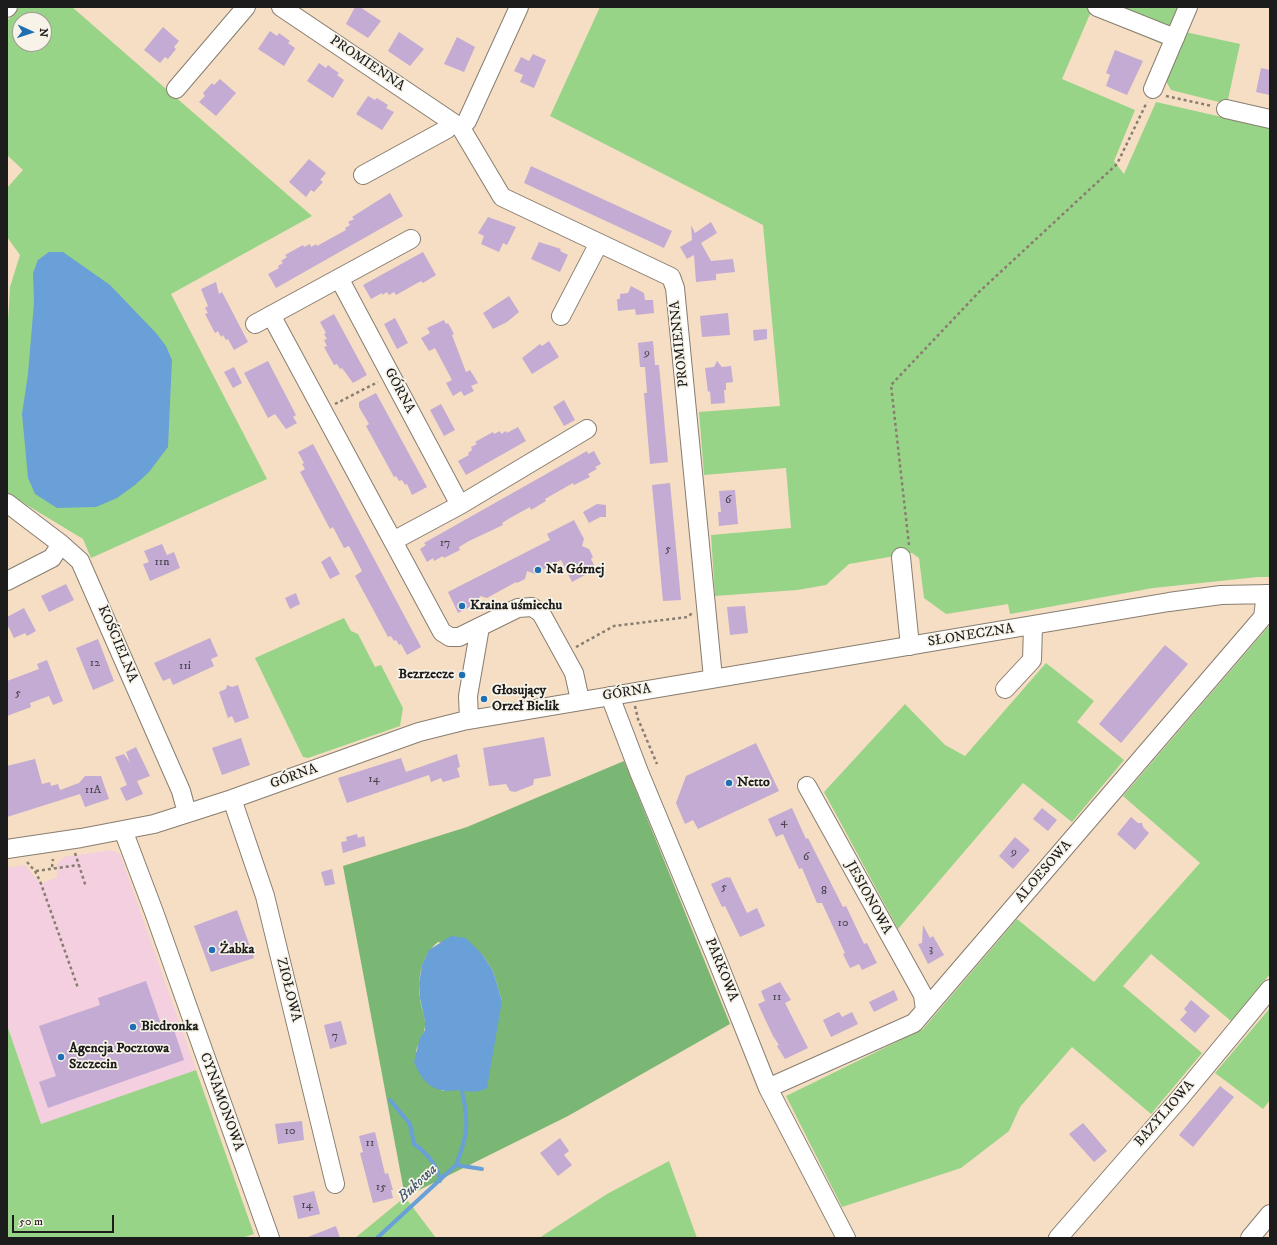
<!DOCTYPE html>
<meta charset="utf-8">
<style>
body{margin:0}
#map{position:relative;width:1277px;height:1245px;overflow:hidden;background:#f5dec3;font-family:"IM FELL DW Pica",serif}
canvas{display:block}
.frame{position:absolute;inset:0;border:8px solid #1c1c1c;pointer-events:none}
.north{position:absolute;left:12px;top:12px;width:40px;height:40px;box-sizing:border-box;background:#f7f3e8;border:1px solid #9f9d96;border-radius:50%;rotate:93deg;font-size:11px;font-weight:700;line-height:16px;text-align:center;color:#1c1c1c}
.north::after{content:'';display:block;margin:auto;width:14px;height:18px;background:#1f6fb2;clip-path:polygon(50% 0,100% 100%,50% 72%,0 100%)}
.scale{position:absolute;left:12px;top:1215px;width:102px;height:18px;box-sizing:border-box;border:2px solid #1c1c1c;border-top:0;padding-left:5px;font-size:12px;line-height:14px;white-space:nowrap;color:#1c1c1c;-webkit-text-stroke:3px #f7f3e8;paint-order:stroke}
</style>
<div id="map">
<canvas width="1277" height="1245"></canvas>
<div class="frame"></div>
<div class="north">N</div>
<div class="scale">50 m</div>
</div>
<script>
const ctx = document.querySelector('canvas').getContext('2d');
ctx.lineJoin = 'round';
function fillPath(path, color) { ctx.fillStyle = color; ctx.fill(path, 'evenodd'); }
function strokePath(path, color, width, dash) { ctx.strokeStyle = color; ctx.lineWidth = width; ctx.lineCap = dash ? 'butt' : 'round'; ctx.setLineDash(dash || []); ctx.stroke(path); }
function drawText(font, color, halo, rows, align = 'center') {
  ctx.font = font + ' "IM FELL DW Pica",serif'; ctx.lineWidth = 3.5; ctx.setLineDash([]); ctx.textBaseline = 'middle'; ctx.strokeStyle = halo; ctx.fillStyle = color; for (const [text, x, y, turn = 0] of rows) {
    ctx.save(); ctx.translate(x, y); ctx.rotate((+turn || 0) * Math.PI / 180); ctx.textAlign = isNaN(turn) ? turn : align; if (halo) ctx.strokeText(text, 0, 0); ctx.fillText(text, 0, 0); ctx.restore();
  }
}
fillPath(new Path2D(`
 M 111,850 L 120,854 L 196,1070 L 41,1125 L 7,1025 L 7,868 L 25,865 L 41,884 L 57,877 L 57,864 L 64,857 Z`), '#f3cfdf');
fillPath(new Path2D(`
 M 19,7 L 72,7 L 312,216 L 171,294 L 267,479 L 91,558 L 83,539 L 7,493 L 7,340 L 10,287 L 20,255 L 7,237 L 7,188 L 23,170 L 7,155 L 7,21 ZM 20,20 L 44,20 L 44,44 L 20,44 Z
 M 600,7 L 1178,7 L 1162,44 L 1090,14 L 1062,79 L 1135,110 L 1114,161 L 1124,174 L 1156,102 L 1270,128 L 1270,577 L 1258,577 L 1153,588 L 1010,614 L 1008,604 L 946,614 L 924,598 L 919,558 L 912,553 L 849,564 L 826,585 L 797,590 L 715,596 L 711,535 L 791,528 L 786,468 L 704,475 L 699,412 L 780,406 L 763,225 L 550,116 Z
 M 1185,32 L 1240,44 L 1227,104 L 1171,90 L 1165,79 Z
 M 344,618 L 351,631 L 358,634 L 375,667 L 381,665 L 403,708 L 400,726 L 308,758 L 303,757 L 255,658 Z
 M 1268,627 L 1270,627 L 1270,974 L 1231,1021 L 1151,954 L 1123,986 L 1202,1053 L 1151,1114 L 1072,1047 L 1020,1107 L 1009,1131 L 961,1168 L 842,1207 L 786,1096 L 923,1029 L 1017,919 L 1094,982 L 1200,863 L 1123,796 Z
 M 1046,663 L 1094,701 L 1077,722 L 1124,760 L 1072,822 L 1023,783 L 898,929 L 824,792 L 905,704 L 945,745 L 965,756 Z
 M 1270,1008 L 1270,1100 L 1263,1109 L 1215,1073 Z
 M 7,1025 L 41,1124 L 196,1070 L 254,1234 L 242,1238 L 7,1238 Z
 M 669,1161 L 697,1238 L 539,1238 L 607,1194 Z
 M 405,1197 L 436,1238 L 355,1238 Z`), '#98d488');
fillPath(new Path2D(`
 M 624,761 L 730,1024 L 568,1116 L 405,1197 L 343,866 L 467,827 ZM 438,942 L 482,954 L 493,971 L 502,1001 L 451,1089 L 442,1091 L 416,1051 C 419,1042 426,1032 425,1022 C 425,1016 422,1010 421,1004 C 417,982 419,958 438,942 Z`), '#7ab674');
fillPath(new Path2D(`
 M 49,252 L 63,252 L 110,285 L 156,333 L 166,346 L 172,360 L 168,447 L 149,472 L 135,485 L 117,498 L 96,507 L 57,508 L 35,494 L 28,478 L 22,414 L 28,374 L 34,302 L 33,273 L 38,260 Z
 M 451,936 L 466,938 L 482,954 L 493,971 L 502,1001 L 487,1088 C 478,1093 470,1092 460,1090 C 454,1090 446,1092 441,1090 C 426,1087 419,1074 414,1062 L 420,1038 L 425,1030 L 425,1021 L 420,998 L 419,983 L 422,965 L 429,950 Z`), '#69a0d7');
strokePath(new Path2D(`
 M 390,1100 L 410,1124 L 414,1144 C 425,1151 439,1167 440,1181
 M 456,1165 C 468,1135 469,1123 462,1091
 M 377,1238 L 456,1165 L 482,1169`), '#69a0d7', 4);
fillPath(new Path2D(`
 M 355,7 L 360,7 L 381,21 L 368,38 L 346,24 Z
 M 163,27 L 179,41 L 174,47 L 176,49 L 168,59 L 165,57 L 160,63 L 144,50 Z
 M 270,31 L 277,36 L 279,33 L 290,41 L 288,43 L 295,48 L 284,66 L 258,49 Z
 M 399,32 L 424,49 L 410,66 L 388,51 Z
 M 457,37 L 475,47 L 464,72 L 444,64 Z
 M 1115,50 L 1143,61 L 1127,95 L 1106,86 L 1110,75 L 1106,73 Z
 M 533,54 L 546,60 L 534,88 L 520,82 L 523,75 L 514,71 L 521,57 L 529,61 Z
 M 319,63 L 326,68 L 328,65 L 333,69 L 339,73 L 337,75 L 344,80 L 333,98 L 307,81 Z
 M 1261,68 L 1270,70 L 1270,95 L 1256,92 Z
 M 220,79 L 236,93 L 216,116 L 199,102 L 205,96 L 203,93 L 212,83 L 214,85 Z
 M 368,96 L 375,100 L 377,98 L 388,105 L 386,108 L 394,112 L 382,130 L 356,114 Z
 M 309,159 L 326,173 L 320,180 L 323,182 L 314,192 L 311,190 L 306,197 L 289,182 Z
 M 531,166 L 672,231 L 664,248 L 524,183 Z
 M 390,193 L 403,216 L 276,288 L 268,274 L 279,268 L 278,266 L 283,263 L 281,261 L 287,257 L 285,255 L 303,245 L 304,247 L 310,244 L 311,247 L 316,244 L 317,246 L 346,230 L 345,228 L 350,225 L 348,222 L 354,219 L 352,217 Z
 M 488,217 L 516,227 L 507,245 L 503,243 L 499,252 L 481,244 L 484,236 L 478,233 Z
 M 711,222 L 717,233 L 701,243 L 711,261 L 733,259 L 735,272 L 716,274 L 716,280 L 696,282 L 694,255 L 687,259 L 680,247 L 692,240 L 691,225 L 695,233 Z
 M 539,242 L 561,249 L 560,251 L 568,255 L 560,272 L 531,259 Z
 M 423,252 L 436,275 L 423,283 L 421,281 L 396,295 L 394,292 L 389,295 L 387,292 L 382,295 L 382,293 L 371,299 L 363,285 Z
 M 216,282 L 219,294 L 222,292 L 248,342 L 234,350 L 228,339 L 226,340 L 223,335 L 221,337 L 218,331 L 215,333 L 205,314 L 208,313 L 205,308 L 208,306 L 201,289 Z
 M 631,286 L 644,293 L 645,300 L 653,300 L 654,313 L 636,315 L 635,309 L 618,311 L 617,299 L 620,299 L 620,294 L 628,293 Z
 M 509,296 L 519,312 L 507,322 L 493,329 L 483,313 Z
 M 728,313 L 730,335 L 702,337 L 700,316 Z
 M 334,314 L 367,375 L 353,383 L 342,368 L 340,369 L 337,364 L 334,365 L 324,347 L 327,346 L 324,340 L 327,339 L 324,334 L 326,333 L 320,322 Z
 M 395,318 L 408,343 L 397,349 L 384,324 Z
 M 444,320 L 446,324 L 448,323 L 454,334 L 452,335 L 466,372 L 470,370 L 478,383 L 471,386 L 474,391 L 464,396 L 461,391 L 453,396 L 446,383 L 452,380 L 435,348 L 429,351 L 421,338 L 430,333 L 427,328 Z
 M 767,329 L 767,339 L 754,341 L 753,330 Z
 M 549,341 L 559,357 L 532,374 L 522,358 L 540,344 L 542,346 Z
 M 653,341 L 655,365 L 659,365 L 668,462 L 650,464 L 644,393 L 647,393 L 645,367 L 640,367 L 638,343 Z
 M 268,361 L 296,415 L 293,417 L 297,423 L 286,429 L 275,414 L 268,418 L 244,373 Z
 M 717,361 L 722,367 L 731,366 L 733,382 L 726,383 L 726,390 L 724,390 L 725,403 L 711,404 L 710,391 L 708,392 L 705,368 L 714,367 Z
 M 234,367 L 242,383 L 233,388 L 224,372 Z
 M 376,393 L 427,487 L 412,495 L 407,484 L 405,485 L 402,480 L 399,481 L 396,476 L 394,477 L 366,426 L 369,424 L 359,407 L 359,402 Z
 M 564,400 L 575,420 L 564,426 L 553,407 Z
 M 441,404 L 455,430 L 444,436 L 430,410 Z
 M 518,427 L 526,441 L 466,475 L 458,461 L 469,455 L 468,453 L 472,450 L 471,447 L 477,444 L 475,442 L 493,432 L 494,434 L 500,431 L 501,434 L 506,431 L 507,433 Z
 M 313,444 L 421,647 L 407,655 L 401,644 L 399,645 L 396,640 L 394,641 L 391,636 L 388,637 L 355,576 L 362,571 L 349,546 L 344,548 L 333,527 L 330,529 L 300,472 L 305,469 L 302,464 L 304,463 L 298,452 Z
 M 587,451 L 588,454 L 594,451 L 601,464 L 595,467 L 597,469 L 588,474 L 590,477 L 574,485 L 573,483 L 545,499 L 546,501 L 531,510 L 530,507 L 510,518 L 502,523 L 503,525 L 469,541 L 459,547 L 460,550 L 444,558 L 443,556 L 434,561 L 433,558 L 427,562 L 420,549 L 426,545 L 424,543 Z
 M 670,483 L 681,600 L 663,601 L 652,485 Z
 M 735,490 L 738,524 L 719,526 L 718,512 L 721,512 L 719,491 Z
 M 597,504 L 606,505 L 606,517 L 600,517 L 589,523 L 583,512 Z
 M 574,520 L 584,539 L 582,546 L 589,549 L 593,557 L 591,559 L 596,569 L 572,582 L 561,560 L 535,574 L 527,571 L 525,579 L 517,583 L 516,582 L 487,598 L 480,596 L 478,603 L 458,613 L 448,592 L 550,540 L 547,534 Z
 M 162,544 L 167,555 L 174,552 L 180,568 L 150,581 L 143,564 L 149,562 L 144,551 Z
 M 330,556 L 340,574 L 330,579 L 321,562 Z
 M 66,584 L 74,600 L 49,612 L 41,596 Z
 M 296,593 L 300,604 L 290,609 L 285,598 Z
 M 745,606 L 748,633 L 730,635 L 727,607 Z
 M 24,608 L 36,631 L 27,636 L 25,633 L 14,638 L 7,624 L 7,617 Z
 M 210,638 L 218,656 L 211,659 L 214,666 L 173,685 L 170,678 L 163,681 L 154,663 Z
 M 98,639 L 114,681 L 93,690 L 76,648 Z
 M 1165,645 L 1188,664 L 1121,743 L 1099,724 Z
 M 47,660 L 63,701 L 53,705 L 49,696 L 30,703 L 31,707 L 7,716 L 7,681 L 39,669 L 37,664 Z
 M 227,685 L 232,687 L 238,685 L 249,718 L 235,723 L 232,716 L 228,718 L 219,692 L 226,689 Z
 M 544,737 L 551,776 L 534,779 L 533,785 L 515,792 L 510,791 L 506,784 L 489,786 L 483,748 Z
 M 241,738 L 250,765 L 222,775 L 212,748 Z
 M 756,743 L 779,791 L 698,829 L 693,820 L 685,824 L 676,803 L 686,776 Z
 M 136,747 L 150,776 L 137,781 L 143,794 L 126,801 L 120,788 L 127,785 L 115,757 L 124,754 L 130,763 L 126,752 Z
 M 457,754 L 460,767 L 457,768 L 460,777 L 443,782 L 441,778 L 431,782 L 429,775 L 347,803 L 338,778 L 401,758 L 406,772 Z
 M 35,759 L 42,784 L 50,782 L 51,786 L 58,784 L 60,790 L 79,783 L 85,776 L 101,776 L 109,799 L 85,807 L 80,794 L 7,817 L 7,766 Z
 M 792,808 L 806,839 L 808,838 L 843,907 L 846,906 L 864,944 L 867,943 L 877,963 L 862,970 L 859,964 L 850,968 L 843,954 L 845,953 L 822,903 L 817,903 L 802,868 L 799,869 L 783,834 L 776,837 L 768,819 Z
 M 1042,808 L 1057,820 L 1048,831 L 1033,819 Z
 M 1131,817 L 1138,823 L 1142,823 L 1143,827 L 1149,833 L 1135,850 L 1117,834 Z
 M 357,834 L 358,838 L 364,836 L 366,846 L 343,853 L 341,842 L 347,841 L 346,837 Z
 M 1015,837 L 1030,850 L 1013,869 L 999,856 Z
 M 332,869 L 335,884 L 325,886 L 321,872 Z
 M 727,877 L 728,878 L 730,877 L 747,913 L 757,908 L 765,926 L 740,937 L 725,906 L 722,907 L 711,884 Z
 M 237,910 L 254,958 L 211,972 L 194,926 Z
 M 923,925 L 930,938 L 933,936 L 944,955 L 928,964 L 918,944 L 922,943 Z
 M 146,981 L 162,1027 L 172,1024 L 184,1060 L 48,1108 L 39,1082 L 56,1076 L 39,1026 L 100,1005 L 98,998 Z
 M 780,982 L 791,1000 L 785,1003 L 808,1048 L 785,1059 L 777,1046 L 779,1045 L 773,1036 L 758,1004 L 765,1001 L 761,991 Z
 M 894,990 L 898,1000 L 874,1012 L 869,1002 Z
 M 1191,1000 L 1210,1016 L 1195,1033 L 1180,1020 L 1187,1012 L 1184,1009 Z
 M 839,1012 L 842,1017 L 852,1012 L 858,1024 L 831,1037 L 823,1020 Z
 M 341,1021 L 347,1044 L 330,1049 L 324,1025 Z
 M 1220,1086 L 1234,1097 L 1193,1147 L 1179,1135 Z
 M 302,1121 L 304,1140 L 278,1144 L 275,1124 Z
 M 1083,1123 L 1107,1151 L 1094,1162 L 1069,1134 Z
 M 375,1132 L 385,1174 L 388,1173 L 393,1190 L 391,1190 L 393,1198 L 373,1203 L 360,1153 L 363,1152 L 359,1136 Z
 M 560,1138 L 569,1151 L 564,1155 L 572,1165 L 558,1176 L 540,1153 Z
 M 314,1191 L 320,1214 L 298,1219 L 293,1196 Z
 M 336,1226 L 340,1238 L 308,1238 L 308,1237 Z`), '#c3abd3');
const minor = new Path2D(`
 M 281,7 L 461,128 L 502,197 L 671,277 L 675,288 L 713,678
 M 1097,7 L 1175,38
 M 7,8 L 8,7
 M 176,89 L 246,7
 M 1153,89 L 1188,7
 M 1226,109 L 1270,119
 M 461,128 L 467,121 L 519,7
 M 363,175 L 447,129 L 452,122
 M 339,278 L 460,505 L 393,541
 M 271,315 L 442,632 L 450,637 L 459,637 L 518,608 L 532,607 L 541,613 L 574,673 L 580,700
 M 561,316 L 599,243
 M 255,324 L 411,239
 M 7,503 L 61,544 L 80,561 L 181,791 L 187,813
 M 460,505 L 587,429
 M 901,557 L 910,646
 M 7,581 L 52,558 L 61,544
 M 1005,689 L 1032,660 L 1033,626
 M 610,696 L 639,772 L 715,955 L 768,1088 L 846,1238
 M 469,719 L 468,696 L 480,627
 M 807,786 L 923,995 L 925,1010
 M 232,799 L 265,896 L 335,1184
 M 123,830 L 154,912 L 270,1238
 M 7,849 L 81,838 L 154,824 L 232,799 L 419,732 L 463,721 L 1169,602 L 1221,595 L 1270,594
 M 768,1088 L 914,1023 L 1263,617 L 1266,594
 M 1058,1238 L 1179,1099 L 1270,989
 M 1250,1238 L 1270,1214`);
strokePath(minor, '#887d70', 20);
strokePath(new Path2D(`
 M 1166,96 L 1212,106
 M 335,404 L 378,382
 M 909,545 L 891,385 L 979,292 L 1117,164 L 1147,102
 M 576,647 L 614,626 L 688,617 L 692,613
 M 635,706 L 638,719 L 657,764
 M 75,853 L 86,887
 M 27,862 L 35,871 L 40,881 L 78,988
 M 52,867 L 53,859
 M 36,871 L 79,865`), '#887d70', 2.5, [3, 3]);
strokePath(minor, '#fff', 18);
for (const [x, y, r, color] of [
 [538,570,4,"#1f6fb2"],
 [462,606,4,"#1f6fb2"],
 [462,675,4,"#1f6fb2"],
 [484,699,4,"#1f6fb2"],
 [729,783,4,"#1f6fb2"],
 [212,950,4,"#1f6fb2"],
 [133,1027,4,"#1f6fb2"],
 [61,1057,4,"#1f6fb2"]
]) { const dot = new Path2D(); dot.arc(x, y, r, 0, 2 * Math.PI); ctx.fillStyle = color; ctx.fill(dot); strokePath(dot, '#f7f3e8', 1.5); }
drawText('12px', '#46404a', null, [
 ["9",647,354],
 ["6",728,501],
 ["17",445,544],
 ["5",668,550],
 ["11n",162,563],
 ["12",95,664],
 ["11i",185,667],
 ["5",18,694],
 ["14",374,780],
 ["11A",93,791],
 ["4",784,823],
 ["9",1014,853],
 ["6",806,858],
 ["5",724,888],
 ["8",824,892],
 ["10",843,924],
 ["3",931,950],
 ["11",777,998],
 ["7",335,1037],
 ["10",290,1132],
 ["11",370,1144],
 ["15",381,1188],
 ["14",307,1206]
]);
drawText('14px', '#1c1c1c', '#f7f3e8', [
 ["PROMIENNA",367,64,34],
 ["PROMIENNA",680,344,-96],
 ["GÓRNA",399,391,62],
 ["SŁONECZNA",971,636,-9],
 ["KOŚCIELNA",117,644,67],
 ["GÓRNA",627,693,-9],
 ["GÓRNA",294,777,-20],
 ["ALOESOWA",1044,872,-49],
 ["JESIONOWA",868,898,61],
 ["PARKOWA",721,970,68],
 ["ZIOŁOWA",288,990,76],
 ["CYNAMONOWA",221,1102,70],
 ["BAZYLIOWA",1165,1114,-49]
]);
drawText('bold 14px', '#1c1c1c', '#f7f3e8', [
 ["Na Górnej",546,570],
 ["Kraina uśmiechu",470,606],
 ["Bezrzecze",454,675,"right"],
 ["Głosujący",492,691],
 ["Orzeł Bielik",492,707],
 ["Netto",737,783],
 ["Żabka",220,950],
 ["Biedronka",141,1027],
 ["Agencja Pocztowa",69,1049],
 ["Szczecin",69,1065]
], 'left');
drawText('italic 15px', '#3f5770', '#f7f3e8', [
 ["Bukowa",418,1184,-43]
]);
</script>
